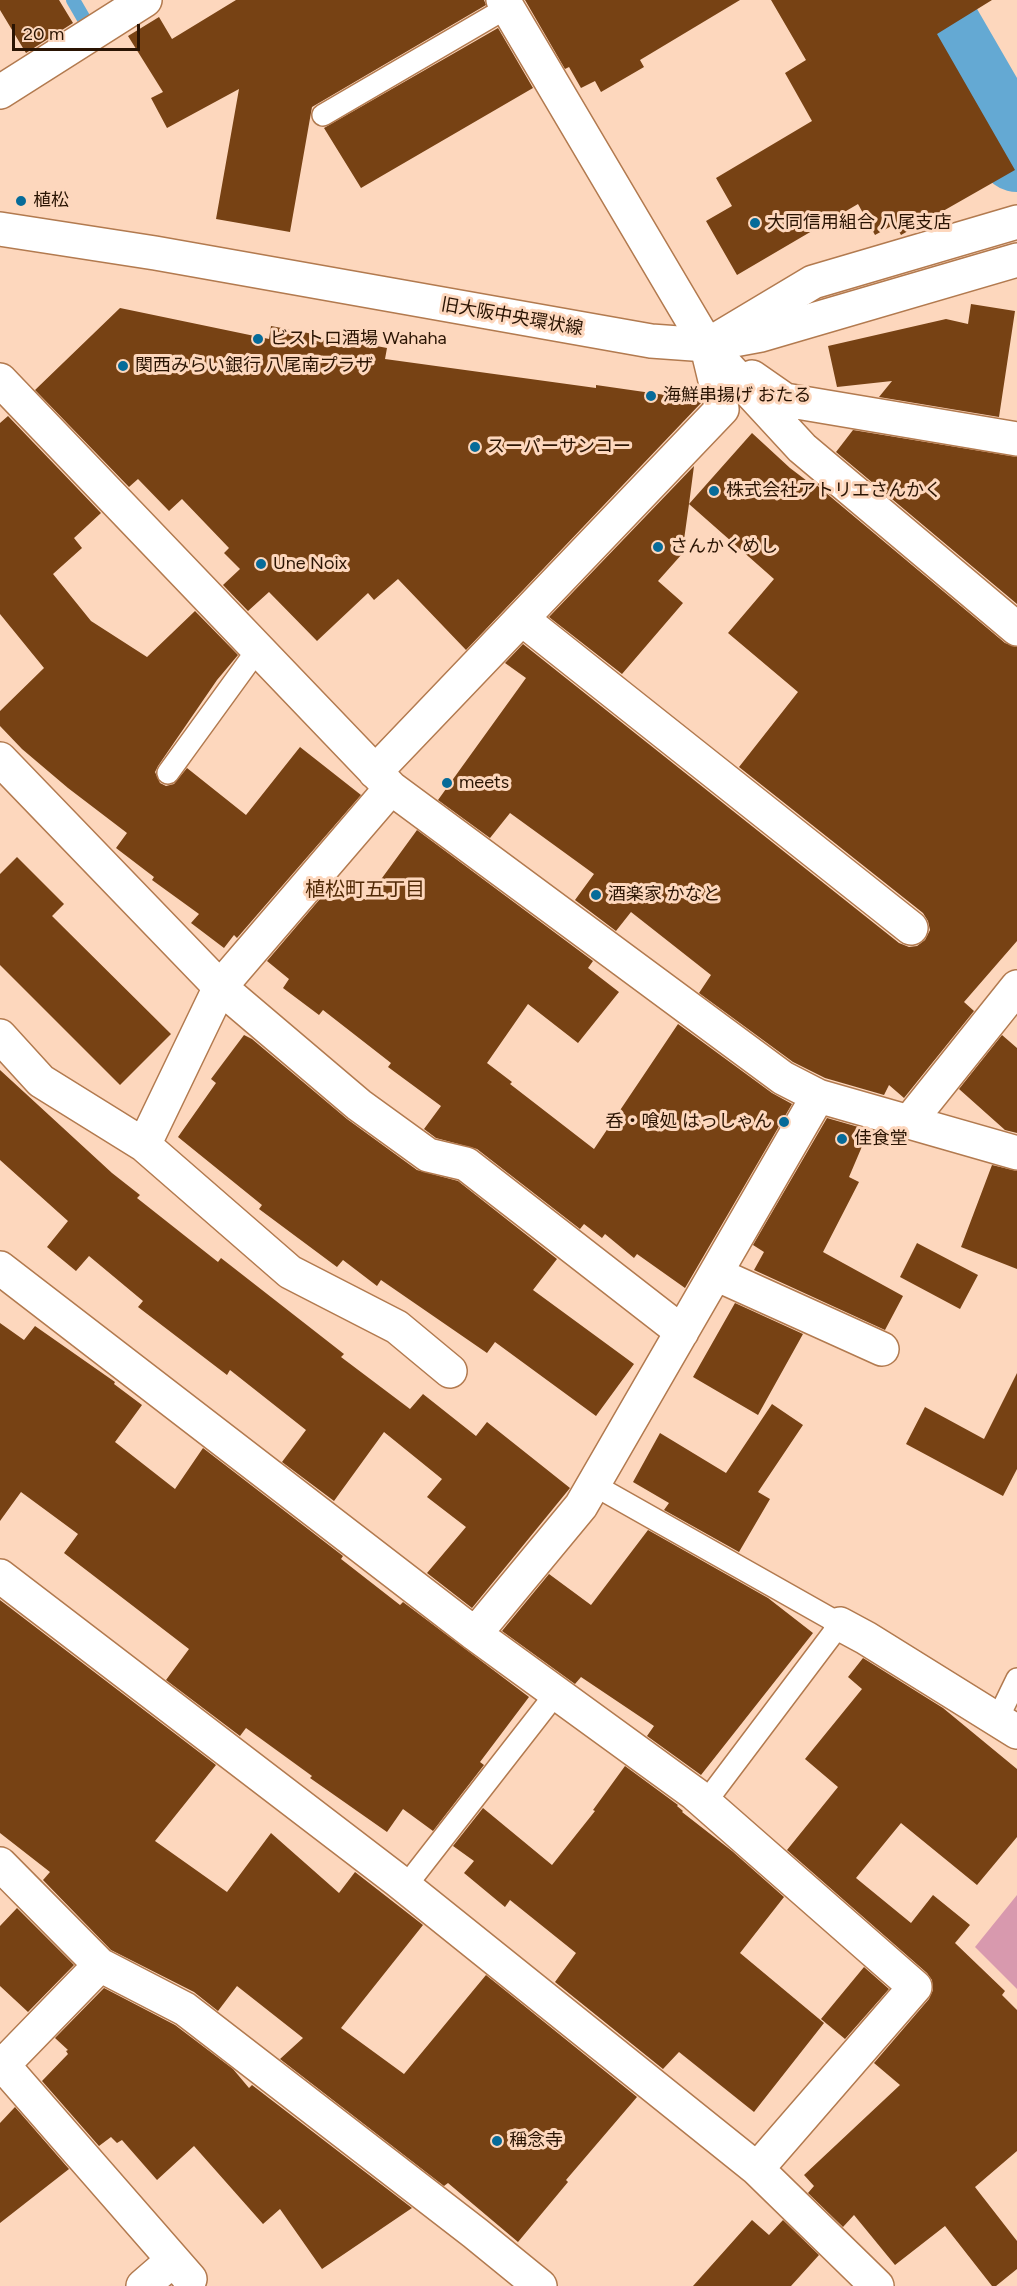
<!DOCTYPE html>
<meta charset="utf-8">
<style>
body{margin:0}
#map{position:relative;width:1017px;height:2286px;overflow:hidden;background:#fdd7bd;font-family:Figtree,sans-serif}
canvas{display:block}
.scale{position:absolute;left:12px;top:24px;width:128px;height:27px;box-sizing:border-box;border:3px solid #2a1403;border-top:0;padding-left:8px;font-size:18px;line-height:21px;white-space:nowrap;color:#2a1403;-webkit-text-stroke:4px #fdd7bd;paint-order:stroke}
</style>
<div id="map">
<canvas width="1017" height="2286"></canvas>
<div class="scale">20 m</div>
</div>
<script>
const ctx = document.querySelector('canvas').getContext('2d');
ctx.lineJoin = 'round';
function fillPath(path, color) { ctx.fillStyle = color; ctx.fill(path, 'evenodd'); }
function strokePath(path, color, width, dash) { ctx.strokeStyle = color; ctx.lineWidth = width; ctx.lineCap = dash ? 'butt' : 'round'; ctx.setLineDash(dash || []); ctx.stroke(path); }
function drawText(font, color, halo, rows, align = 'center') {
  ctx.font = font + ' Figtree,"Noto Sans JP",sans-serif'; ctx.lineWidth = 6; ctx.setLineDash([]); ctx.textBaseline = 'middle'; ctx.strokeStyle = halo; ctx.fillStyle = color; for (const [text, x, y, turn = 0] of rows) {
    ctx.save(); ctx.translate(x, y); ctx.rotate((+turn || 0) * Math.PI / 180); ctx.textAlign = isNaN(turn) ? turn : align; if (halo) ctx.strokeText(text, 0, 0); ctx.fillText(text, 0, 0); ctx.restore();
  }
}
fillPath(new Path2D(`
 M 1017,1895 L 1017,1989 L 975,1947 Z`), '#d899ae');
strokePath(new Path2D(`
 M 73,0 L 84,19`), '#64a9d3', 14);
strokePath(new Path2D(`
 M 928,0 L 1017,154`), '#64a9d3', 76);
fillPath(new Path2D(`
 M 0,0 L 59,0 L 73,23 L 26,53 L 0,10 Z
 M 236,0 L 484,0 L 486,5 L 312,107 L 290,232 L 216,219 L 239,89 L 167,128 L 151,98 L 163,92 L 128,36 L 159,17 L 172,39 Z
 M 525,0 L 740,0 L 640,60 L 644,67 L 601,92 L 595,81 L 581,88 L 569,67 L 565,69 Z
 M 771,0 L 992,0 L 937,34 L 1015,170 L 901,235 L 895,224 L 875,235 L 858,204 L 737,275 L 706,221 L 732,206 L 716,178 L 812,121 L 785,73 L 806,60 Z
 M 498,28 L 533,88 L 361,188 L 324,128 Z
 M 971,304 L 1015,311 L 999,417 L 879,397 L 892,381 L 837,387 L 828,346 L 946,319 L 968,324 Z
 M 120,308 L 269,339 L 271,326 L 387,348 L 385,359 L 596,388 L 596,385 L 700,400 L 701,403 L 466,650 L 398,579 L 374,600 L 368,593 L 317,641 L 269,592 L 248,611 L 223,585 L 240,569 L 224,553 L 229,548 L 182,499 L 169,511 L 138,479 L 129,487 L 35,390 Z
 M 8,416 L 101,513 L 74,538 L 82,548 L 53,574 L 91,621 L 147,657 L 195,611 L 238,655 L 217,680 L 158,766 L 155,772 L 160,783 L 166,786 L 174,784 L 187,768 L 246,815 L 300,747 L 361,795 L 237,938 L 234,935 L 224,948 L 191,923 L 199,914 L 152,880 L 154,877 L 116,848 L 127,833 L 68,788 L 22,749 L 0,726 L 0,711 L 44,668 L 0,614 L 0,423 Z
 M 853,430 L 1017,457 L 1017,604 L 836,452 Z
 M 752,433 L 790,468 L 811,484 L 813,482 L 1005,643 L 1017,647 L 1017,941 L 964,1002 L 974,1011 L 904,1098 L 889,1085 L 884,1095 L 825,1078 L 793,1062 L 699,993 L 711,975 L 631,912 L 616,931 L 575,900 L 594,874 L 510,813 L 490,838 L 438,800 L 526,678 L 505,663 L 523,644 L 899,943 L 909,947 L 917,946 L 925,940 L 930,930 L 928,921 L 923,913 L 739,767 L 798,692 L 728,633 L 774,579 L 689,504 L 682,554 L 658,581 L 683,603 L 622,674 L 549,617 L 694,466 L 689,504 Z
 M 417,830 L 593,961 L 588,968 L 619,992 L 578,1043 L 528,1004 L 487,1063 L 512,1082 L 510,1084 L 594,1149 L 678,1024 L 772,1093 L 792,1104 L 685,1288 L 637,1254 L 634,1258 L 605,1234 L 602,1238 L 584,1224 L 580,1229 L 477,1149 L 436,1138 L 424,1129 L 441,1106 L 388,1067 L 391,1063 L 323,1010 L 319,1015 L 283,988 L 289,979 L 267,961 L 337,879 L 366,900 Z
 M 17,857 L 64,904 L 52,916 L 171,1034 L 120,1085 L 0,965 L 0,874 Z
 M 244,1035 L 252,1039 L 347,1119 L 417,1170 L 458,1181 L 557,1259 L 533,1290 L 634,1364 L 596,1416 L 495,1342 L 487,1353 L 381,1280 L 377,1286 L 343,1260 L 337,1267 L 259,1209 L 262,1205 L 178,1137 L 216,1083 L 211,1079 Z
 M 1002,1035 L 1017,1048 L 1017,1133 L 1005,1130 L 959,1089 Z
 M 0,1070 L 112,1173 L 140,1195 L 137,1198 L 218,1262 L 221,1258 L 344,1354 L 341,1357 L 410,1409 L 423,1394 L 476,1436 L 487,1422 L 570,1488 L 472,1608 L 427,1573 L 466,1527 L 427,1497 L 442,1479 L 384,1432 L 334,1501 L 282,1462 L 306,1430 L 230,1370 L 227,1375 L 138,1307 L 143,1301 L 89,1256 L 76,1271 L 47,1247 L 68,1221 L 0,1160 Z
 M 827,1118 L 869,1130 L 849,1177 L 859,1182 L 823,1252 L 903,1296 L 885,1330 L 754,1270 L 764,1252 L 753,1245 Z
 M 992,1165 L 1017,1171 L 1017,1269 L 961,1247 Z
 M 917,1243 L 978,1275 L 960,1309 L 900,1277 Z
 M 735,1303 L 803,1334 L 758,1415 L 693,1377 Z
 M 0,1323 L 24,1340 L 35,1326 L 115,1382 L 114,1384 L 142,1405 L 115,1442 L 175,1489 L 203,1448 L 343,1556 L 341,1559 L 400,1605 L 403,1602 L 529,1697 L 480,1762 L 484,1765 L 433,1831 L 403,1809 L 387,1832 L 310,1778 L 312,1776 L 246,1728 L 240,1736 L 166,1680 L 189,1649 L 64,1553 L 78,1534 L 21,1492 L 0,1521 Z
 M 1017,1373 L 1017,1469 L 1003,1496 L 906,1444 L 925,1407 L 984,1439 Z
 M 772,1404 L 803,1425 L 758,1492 L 770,1499 L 739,1552 L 664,1510 L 669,1503 L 633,1482 L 660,1433 L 726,1473 Z
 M 648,1530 L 768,1598 L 813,1633 L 701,1775 L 647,1736 L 654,1726 L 581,1677 L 575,1684 L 502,1631 L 549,1574 L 591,1605 Z
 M 0,1600 L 216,1765 L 155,1841 L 227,1892 L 271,1833 L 339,1893 L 355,1872 L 423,1925 L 341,2028 L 404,2074 L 486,1975 L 637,2097 L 566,2180 L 568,2182 L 518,2242 L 448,2183 L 444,2186 L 280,2059 L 303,2038 L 237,1986 L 218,2011 L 194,1992 L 111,1950 L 43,1880 L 50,1872 L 0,1833 Z
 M 863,1658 L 943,1708 L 1017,1769 L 1017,1837 L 977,1885 L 901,1823 L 856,1878 L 911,1923 L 933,1895 L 970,1925 L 955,1943 L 1005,1991 L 1002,1995 L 1017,2010 L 1017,2151 L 975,2187 L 1017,2241 L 1017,2269 L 996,2286 L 992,2286 L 945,2226 L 895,2265 L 854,2215 L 843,2227 L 808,2193 L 814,2186 L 804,2175 L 900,2085 L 874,2063 L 929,1999 L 933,1990 L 932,1980 L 927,1973 L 787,1850 L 838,1787 L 805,1759 L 862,1689 L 848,1677 Z
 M 625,1766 L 678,1805 L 677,1806 L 683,1811 L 682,1812 L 732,1851 L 784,1897 L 740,1953 L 824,2023 L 754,2112 L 679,2052 L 663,2069 L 555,1982 L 576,1953 L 510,1900 L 505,1907 L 464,1873 L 474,1861 L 453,1846 L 483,1808 L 552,1865 L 595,1811 L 593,1810 Z
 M 17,1908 L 74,1965 L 28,2012 L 0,1986 L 0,1926 Z
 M 864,1967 L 889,1989 L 845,2039 L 821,2019 Z
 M 104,1988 L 175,2025 L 233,2069 L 249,2088 L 252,2085 L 412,2208 L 322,2269 L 280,2209 L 263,2224 L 194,2146 L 157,2180 L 122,2140 L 117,2143 L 111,2137 L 99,2146 L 42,2081 L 68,2054 L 66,2051 L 68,2050 L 55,2038 Z
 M 15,2107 L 69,2169 L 0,2223 L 0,2123 Z
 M 752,2220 L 769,2235 L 783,2220 L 819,2255 L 791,2286 L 693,2286 Z`), '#774214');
const service = new Path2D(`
 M 323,115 L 508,7
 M 168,773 L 258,649
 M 594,1485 L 840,1624 L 705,1803
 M 997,1720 L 1017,1679
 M 405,1887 L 557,1692`);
const minor = new Path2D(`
 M 503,0 L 707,345 L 802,448 L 1017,629
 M 0,92 L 145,0
 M 711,343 L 813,282 L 1017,222
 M 752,377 L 785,400 L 1017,439
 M 0,380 L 391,788 L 783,1078 L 818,1096 L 1017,1153
 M 522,619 L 911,928
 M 0,759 L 220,987 L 359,1105 L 428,1155 L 466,1164 L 682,1332
 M 375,772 L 722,409 L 707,347
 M 0,1036 L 41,1081 L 144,1145 L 290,1272 L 397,1327 L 450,1371
 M 909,1122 L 1017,987
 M 144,1145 L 220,987 L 391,788
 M 0,1268 L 475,1634 L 695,1794 L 915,1987 L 757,2169
 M 716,1274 L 882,1349
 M 0,1576 L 397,1880 L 757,2169 L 877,2286
 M 840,1624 L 866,1638 L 1017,1732
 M 475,1634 L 581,1506 L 818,1096
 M 0,1864 L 100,1965 L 185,2009 L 475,2233 L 540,2286
 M 3,2065 L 190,2279
 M 0,2068 L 100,1965
 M 143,2286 L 173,2260`);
const primary = new Path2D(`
 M 0,229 L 155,253 L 651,341 L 707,345 L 761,335 L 1017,260`);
strokePath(service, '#b27a4f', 24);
strokePath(minor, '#b27a4f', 36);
strokePath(primary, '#b27a4f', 36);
strokePath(service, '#fff', 21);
strokePath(minor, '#fff', 33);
strokePath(primary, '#fff', 33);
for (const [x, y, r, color] of [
 [21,201,6,"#066b99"],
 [755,223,6,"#066b99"],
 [258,339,6,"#066b99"],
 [123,366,6,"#066b99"],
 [651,396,6,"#066b99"],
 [475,447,6,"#066b99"],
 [714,491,6,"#066b99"],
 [658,547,6,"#066b99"],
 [261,564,6,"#066b99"],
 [447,783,6,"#066b99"],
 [596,895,6,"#066b99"],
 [784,1122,6,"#066b99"],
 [842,1139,6,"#066b99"],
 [497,2141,6,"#066b99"]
]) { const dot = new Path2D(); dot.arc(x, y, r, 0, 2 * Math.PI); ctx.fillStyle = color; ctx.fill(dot); strokePath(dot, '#fdd7bd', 2); }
drawText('18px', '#2a1403', '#fdd7bd', [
 ["植松",33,201],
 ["大同信用組合 八尾支店",767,223],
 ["ビストロ酒場 Wahaha",270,339],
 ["関西みらい銀行 八尾南プラザ",135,366],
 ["海鮮串揚げ おたる",663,396],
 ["スーパーサンコー",487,447],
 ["株式会社アトリエさんかく",726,491],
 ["さんかくめし",670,547],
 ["Une Noix",273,564],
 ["meets",459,783],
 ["酒楽家 かなと",608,895],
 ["呑・喰処 はっしゃん",772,1122,"right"],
 ["佳食堂",854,1139],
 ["稱念寺",509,2141]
], 'left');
drawText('18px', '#2a1403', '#fdd7bd', [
 ["旧大阪中央環状線",512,317,10]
]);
drawText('20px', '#502906', '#fdd7bd', [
 ["植松町五丁目",365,890]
]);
</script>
